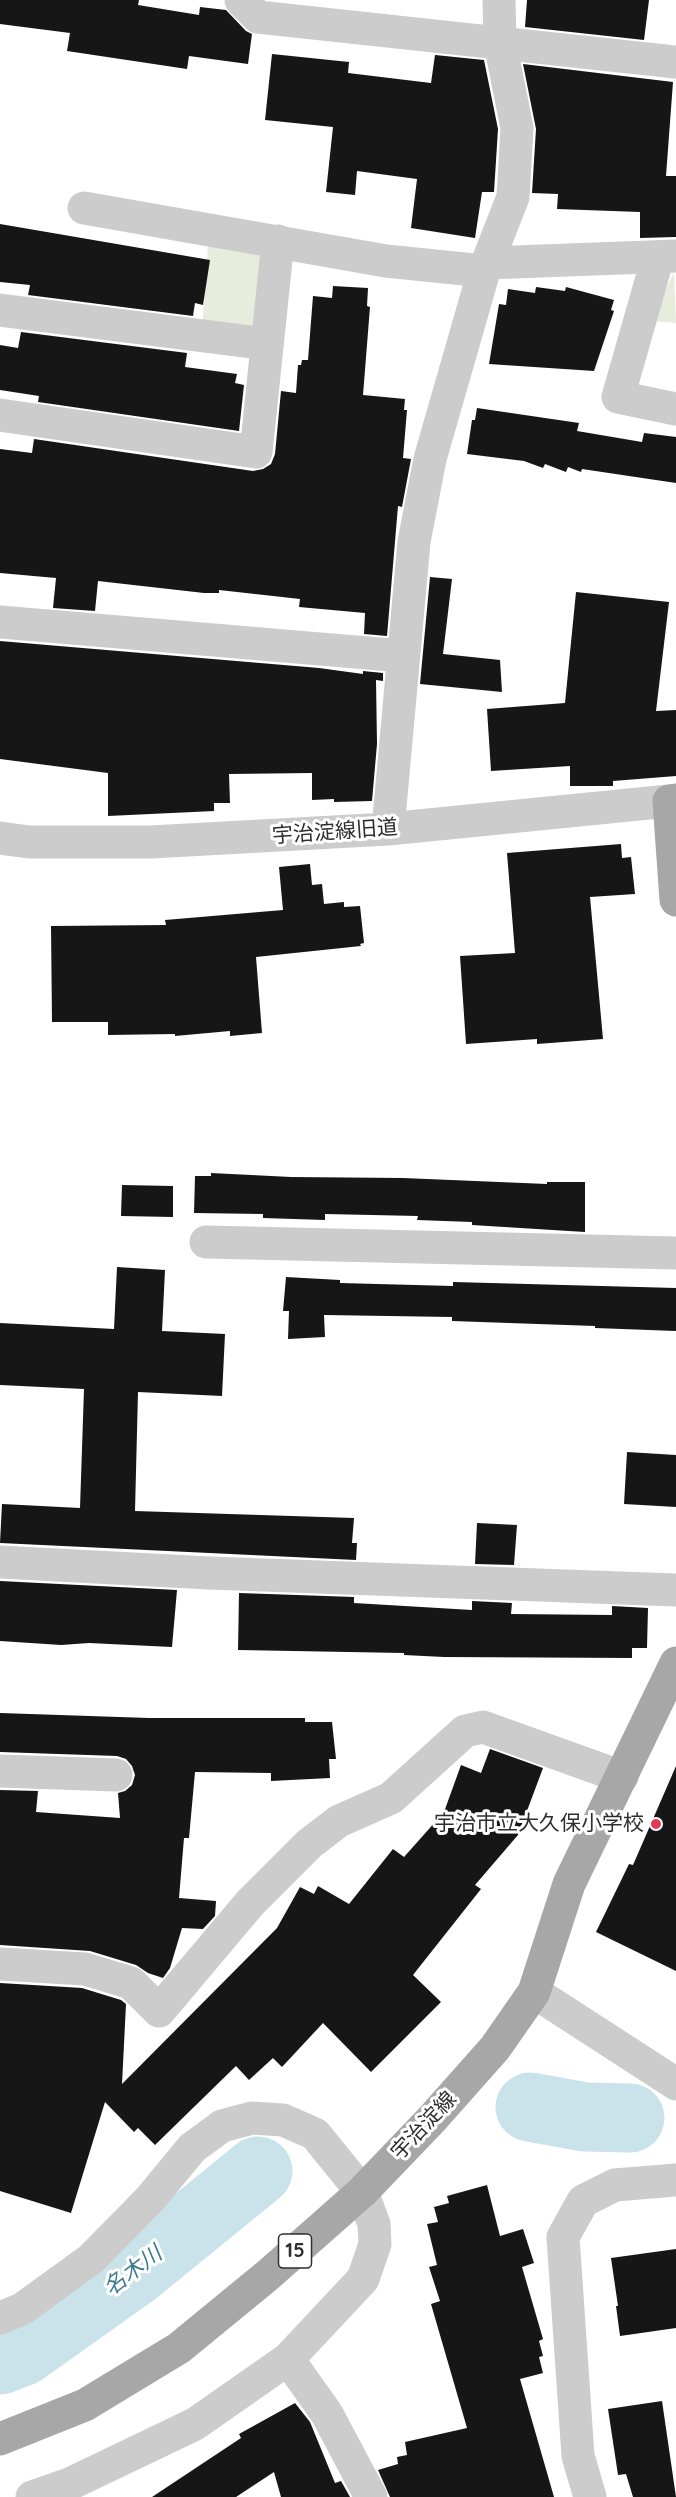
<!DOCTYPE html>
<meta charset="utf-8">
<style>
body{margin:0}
canvas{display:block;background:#fff}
</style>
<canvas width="676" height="2497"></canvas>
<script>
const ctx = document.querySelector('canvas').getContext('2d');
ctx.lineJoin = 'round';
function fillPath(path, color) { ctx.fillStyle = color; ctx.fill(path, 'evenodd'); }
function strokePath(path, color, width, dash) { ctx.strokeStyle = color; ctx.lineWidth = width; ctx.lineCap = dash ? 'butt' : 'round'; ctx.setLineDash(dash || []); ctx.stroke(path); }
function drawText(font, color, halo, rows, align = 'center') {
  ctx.font = font + ' Quicksand,"Noto Sans JP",sans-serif'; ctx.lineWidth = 6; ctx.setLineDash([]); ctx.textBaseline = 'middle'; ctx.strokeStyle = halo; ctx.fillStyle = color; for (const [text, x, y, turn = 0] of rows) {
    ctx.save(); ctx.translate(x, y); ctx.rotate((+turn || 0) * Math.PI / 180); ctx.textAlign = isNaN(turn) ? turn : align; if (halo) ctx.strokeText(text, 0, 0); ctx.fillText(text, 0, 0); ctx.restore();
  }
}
fillPath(new Path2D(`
 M 208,245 L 270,257 L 260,333 L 202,328 Z
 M 674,272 L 676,323 L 651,321 Z`), '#e7ecdd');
strokePath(new Path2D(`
 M 530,2107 L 585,2117 L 630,2118
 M 0,2360 L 23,2351 L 134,2272 L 258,2171`), '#cae3eb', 69);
fillPath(new Path2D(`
 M 0,0 L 139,0 L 138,5 L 199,15 L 200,7 L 226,10 L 246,31 L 252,34 L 248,64 L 189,56 L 187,69 L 67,51 L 70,33 L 0,24 Z
 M 527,0 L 649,0 L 644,40 L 525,27 Z
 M 272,54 L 349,62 L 348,73 L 431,83 L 435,55 L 484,60 L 498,129 L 494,192 L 482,192 L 475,238 L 411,228 L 417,179 L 357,171 L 355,195 L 326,192 L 333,127 L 265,120 Z
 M 523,64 L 673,82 L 666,176 L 676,176 L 676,237 L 640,238 L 640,212 L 557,209 L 558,194 L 532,193 L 536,129 Z
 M 0,224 L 210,260 L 203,305 L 195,303 L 193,316 L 28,295 L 30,285 L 0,282 Z
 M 333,286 L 368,288 L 367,306 L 370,307 L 363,395 L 405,399 L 404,410 L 407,410 L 403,458 L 411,459 L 402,507 L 398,506 L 387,636 L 364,634 L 365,613 L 299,607 L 300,599 L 219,590 L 219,593 L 204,593 L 98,581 L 95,611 L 53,608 L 56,578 L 0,573 L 0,449 L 32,453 L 34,439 L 253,471 L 263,469 L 271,464 L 275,454 L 281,391 L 296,393 L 298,365 L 301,365 L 302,360 L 308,360 L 313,296 L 332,298 Z
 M 536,287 L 565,291 L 566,287 L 614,300 L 611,310 L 614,311 L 594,371 L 489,364 L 499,304 L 506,305 L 508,289 L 535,293 Z
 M 21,332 L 187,353 L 185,367 L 237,374 L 235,383 L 244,385 L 239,431 L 38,402 L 39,396 L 0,390 L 0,345 L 18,348 Z
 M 477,408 L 579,423 L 577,431 L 642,442 L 644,433 L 676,437 L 676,483 L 582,469 L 581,472 L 568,467 L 566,472 L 545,464 L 543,468 L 524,461 L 467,454 L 472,420 L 475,420 Z
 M 430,577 L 452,579 L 443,654 L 500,660 L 502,692 L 420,684 Z
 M 576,592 L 669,602 L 656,711 L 676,710 L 676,776 L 613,781 L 613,786 L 570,786 L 570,766 L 491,771 L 487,709 L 565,703 Z
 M 0,641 L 319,668 L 363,674 L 363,671 L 383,673 L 383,681 L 376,680 L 377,744 L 372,801 L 334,802 L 334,799 L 312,800 L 312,773 L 229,774 L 230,803 L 214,803 L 214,811 L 108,816 L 108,773 L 0,759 Z
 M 621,844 L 622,858 L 631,857 L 635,894 L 590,897 L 603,1039 L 537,1044 L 537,1039 L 466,1044 L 460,956 L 515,953 L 507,853 Z
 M 310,864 L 312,885 L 322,884 L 324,904 L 344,902 L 344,907 L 360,906 L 364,943 L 360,944 L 361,946 L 256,957 L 262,1033 L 230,1036 L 230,1031 L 175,1036 L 175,1034 L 108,1035 L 108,1022 L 52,1022 L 51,926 L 166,925 L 165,920 L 283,910 L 279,867 Z
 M 211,1173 L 291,1177 L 403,1178 L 547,1184 L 547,1182 L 585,1182 L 585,1232 L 472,1225 L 472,1222 L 417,1220 L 418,1216 L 325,1214 L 325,1220 L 263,1218 L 263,1214 L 194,1213 L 195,1176 L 211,1176 Z
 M 122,1185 L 173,1186 L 173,1217 L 121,1216 Z
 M 117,1267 L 165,1270 L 162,1331 L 225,1334 L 222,1396 L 138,1392 L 135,1511 L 354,1518 L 352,1543 L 357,1543 L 356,1560 L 0,1543 L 2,1504 L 80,1508 L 84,1389 L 0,1385 L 0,1323 L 114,1329 Z
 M 286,1277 L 340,1280 L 340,1283 L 453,1286 L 453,1282 L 676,1288 L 676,1331 L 595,1328 L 595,1326 L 452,1321 L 452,1317 L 324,1315 L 325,1337 L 288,1339 L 289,1311 L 283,1311 Z
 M 627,1452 L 676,1455 L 676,1507 L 624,1504 Z
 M 477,1523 L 517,1525 L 514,1565 L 475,1564 Z
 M 0,1581 L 177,1590 L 172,1647 L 89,1643 L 61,1645 L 0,1641 Z
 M 239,1593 L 354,1597 L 354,1603 L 472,1610 L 472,1601 L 512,1603 L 511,1614 L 612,1615 L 612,1606 L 648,1608 L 647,1648 L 632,1648 L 632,1658 L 444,1657 L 404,1655 L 404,1653 L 238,1650 Z
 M 0,1713 L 149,1718 L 305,1718 L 305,1722 L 332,1722 L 336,1759 L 329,1759 L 330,1778 L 271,1781 L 271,1773 L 195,1772 L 189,1838 L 184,1838 L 179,1898 L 216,1901 L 215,1916 L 203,1929 L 182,1928 L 170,1968 L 163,1978 L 148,1973 L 136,1965 L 90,1951 L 0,1945 L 0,1790 L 38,1791 L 36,1812 L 120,1818 L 118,1793 L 125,1791 L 132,1785 L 135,1775 L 132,1766 L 126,1759 L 117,1756 L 0,1752 Z
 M 490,1749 L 543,1768 L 518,1835 L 475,1885 L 481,1889 L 413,1975 L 441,2002 L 371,2072 L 323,2023 L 282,2067 L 273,2058 L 249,2080 L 236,2066 L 155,2145 L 138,2128 L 134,2132 L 105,2102 L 71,2213 L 0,2191 L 0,1983 L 82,1988 L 121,2000 L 126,2004 L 122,2084 L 277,1928 L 300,1887 L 314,1894 L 318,1886 L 349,1904 L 393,1849 L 404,1857 L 444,1812 L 461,1765 L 481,1773 Z
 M 676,1766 L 676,1971 L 596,1932 L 629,1864 L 633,1865 Z
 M 487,2185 L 500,2236 L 523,2229 L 534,2263 L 522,2267 L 543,2339 L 539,2341 L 543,2356 L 539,2357 L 543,2373 L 520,2379 L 554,2497 L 390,2497 L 378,2470 L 398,2464 L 397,2457 L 407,2455 L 405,2442 L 467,2428 L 431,2304 L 440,2301 L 429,2267 L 437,2265 L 427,2224 L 438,2222 L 434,2207 L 449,2203 L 447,2196 Z
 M 676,2249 L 676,2328 L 620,2336 L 616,2306 L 618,2306 L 611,2258 Z
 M 662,2401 L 676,2497 L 633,2497 L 626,2474 L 618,2475 L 608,2409 Z
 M 295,2403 L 310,2422 L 335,2483 L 341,2481 L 350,2497 L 281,2497 L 274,2472 L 236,2497 L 152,2497 L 241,2438 L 239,2434 Z`), '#161616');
strokePath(new Path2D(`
 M 241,0 L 258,17 L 676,62
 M 84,208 L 386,261 L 484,271
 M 658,257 L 618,397 L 676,409
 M 487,263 L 676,256
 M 0,310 L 267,344
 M 0,415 L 256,452 L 278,241
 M 0,622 L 403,656
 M 388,829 L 414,542 L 430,459 L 484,271 L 513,197 L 517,128 L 500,43 L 499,0
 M 0,838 L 29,842 L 151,842 L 388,829 L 669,801
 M 206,1242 L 676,1253
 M 0,1562 L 209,1573 L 676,1590
 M 0,1771 L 116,1775
 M 0,1964 L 85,1969 L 131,1983 L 159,2011 L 250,1903 L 309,1844 L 339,1821 L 391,1798 L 465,1731 L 483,1727 L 622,1777
 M 534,1992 L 676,2084
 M 0,2318 L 22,2309 L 91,2259 L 150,2199 L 192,2148 L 222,2126 L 252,2118 L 283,2120 L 315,2134 L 362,2192 L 374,2224 L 375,2244 L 363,2279 L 288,2359 L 195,2424 L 72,2483 L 32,2497
 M 288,2359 L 327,2414 L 371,2497
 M 590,2497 L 578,2456 L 563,2237 L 583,2201 L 615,2185 L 676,2180`), '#ccc', 33);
strokePath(new Path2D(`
 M 676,800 L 669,801 L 676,900
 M 0,2439 L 85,2405 L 179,2348 L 268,2275 L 362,2192 L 432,2119 L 495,2048 L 534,1992 L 569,1884 L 676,1663`), '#a7a7a7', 33);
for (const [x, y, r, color] of [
 [656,1824,6,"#e0375b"]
]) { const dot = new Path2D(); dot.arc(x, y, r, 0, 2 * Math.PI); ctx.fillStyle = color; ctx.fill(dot); strokePath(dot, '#fff', 2); }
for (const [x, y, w] of [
 [295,2251,33]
]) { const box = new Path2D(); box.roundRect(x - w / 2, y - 17, w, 34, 4.5); ctx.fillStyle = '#fff'; ctx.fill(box); strokePath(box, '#2f2f2f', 1.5); }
drawText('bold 20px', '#2f2f2f', null, [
 ["15",295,2251]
]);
drawText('21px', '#2f2f2f', '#fff', [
 ["宇治淀線旧道",335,832,-4],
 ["宇治淀線",424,2126,-47]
]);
drawText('21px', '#2f2f2f', '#fff', [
 ["宇治市立大久保小学校",644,1824]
], 'right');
drawText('italic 22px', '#3f7b8f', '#fff', [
 ["名木川",133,2271,-37]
]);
</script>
